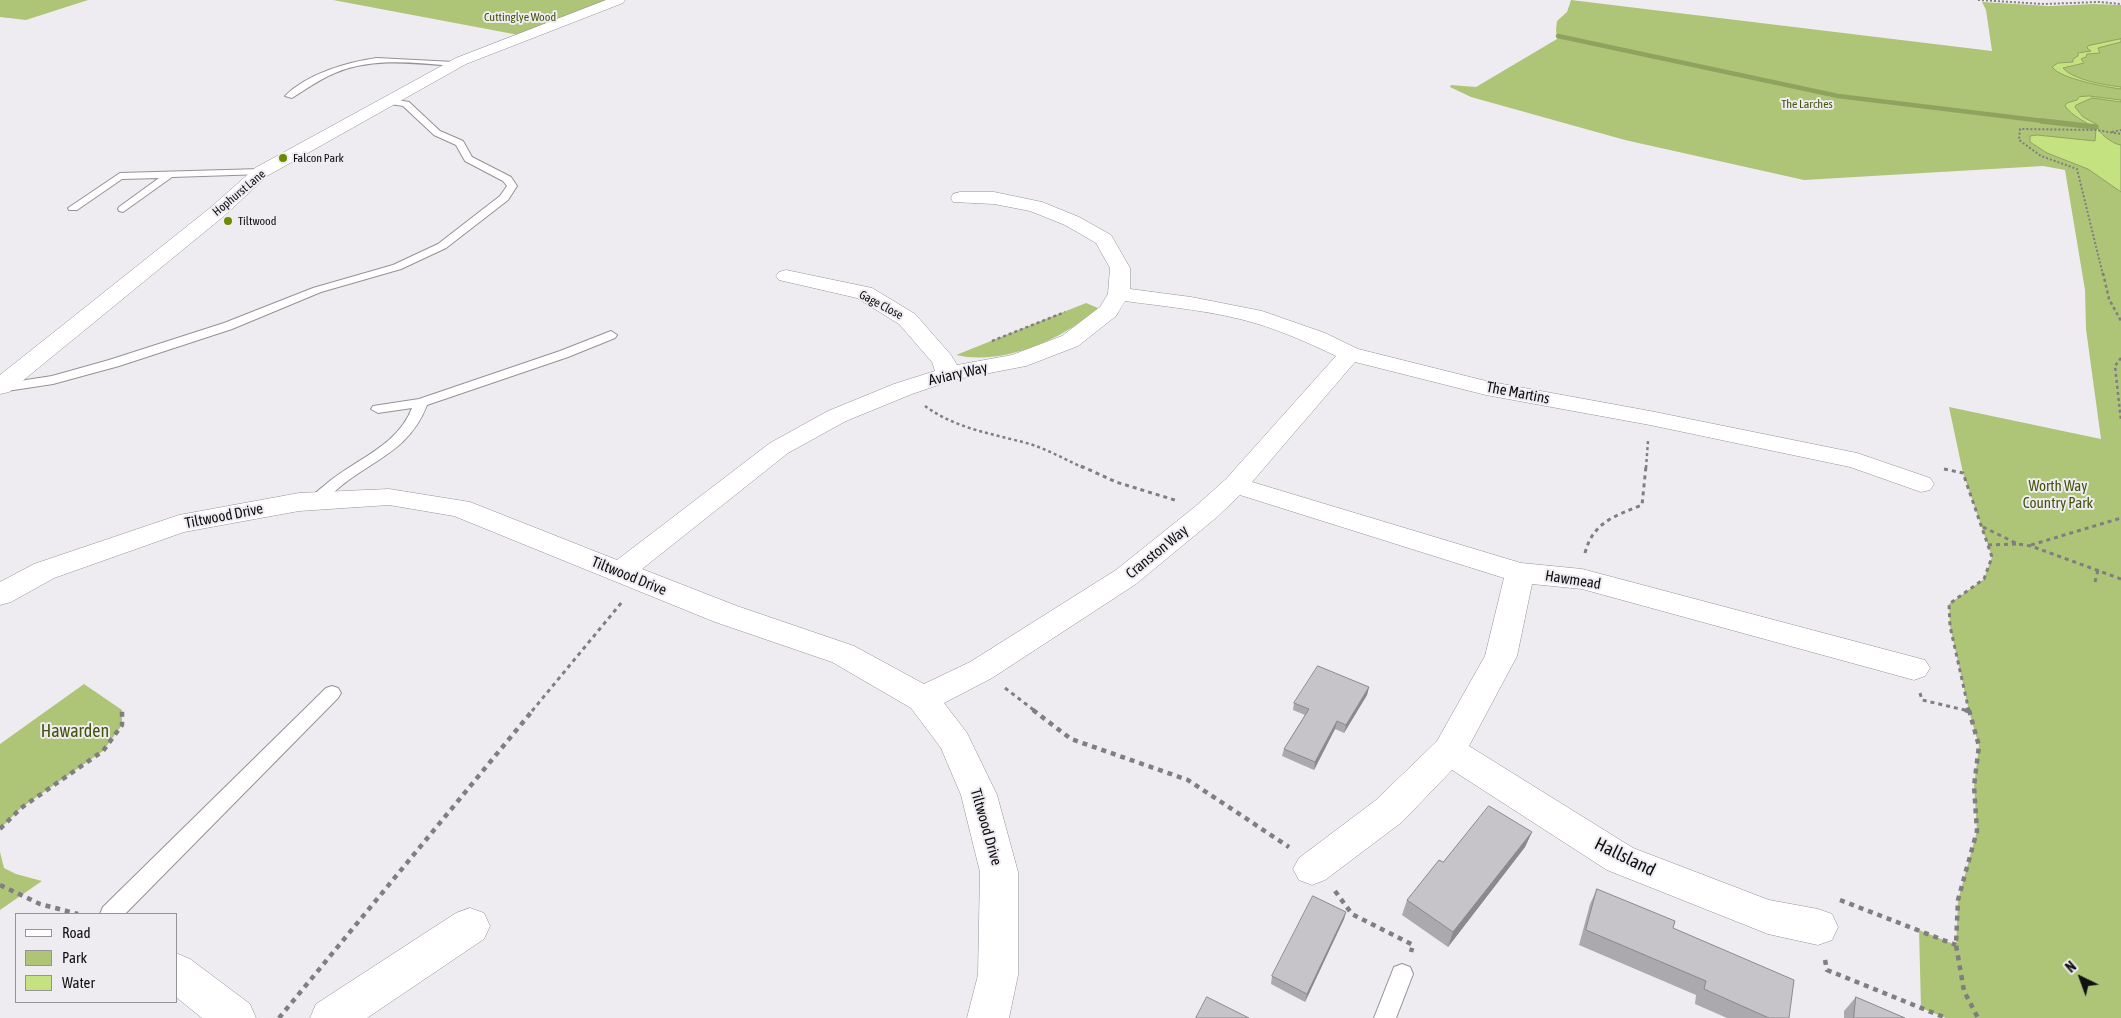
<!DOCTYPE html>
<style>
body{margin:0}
#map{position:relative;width:2121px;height:1018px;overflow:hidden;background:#efecf1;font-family:"Asap Condensed",sans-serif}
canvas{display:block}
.legend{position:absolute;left:15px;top:913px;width:162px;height:90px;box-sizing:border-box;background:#efecf1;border:1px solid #969497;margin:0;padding:6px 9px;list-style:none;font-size:15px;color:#100f11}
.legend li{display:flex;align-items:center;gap:10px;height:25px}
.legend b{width:25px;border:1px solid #969497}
.north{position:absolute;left:2056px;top:953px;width:50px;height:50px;-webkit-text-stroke:4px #efecf1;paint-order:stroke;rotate:318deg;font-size:14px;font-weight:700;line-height:20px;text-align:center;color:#100f11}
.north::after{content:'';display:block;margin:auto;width:18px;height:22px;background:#100f11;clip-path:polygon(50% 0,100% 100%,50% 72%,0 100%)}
</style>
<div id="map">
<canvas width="2121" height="1018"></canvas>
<ul class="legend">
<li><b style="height:6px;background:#fff"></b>Road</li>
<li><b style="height:14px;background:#aec578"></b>Park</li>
<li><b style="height:14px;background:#c5e281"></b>Water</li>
</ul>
<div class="north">N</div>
</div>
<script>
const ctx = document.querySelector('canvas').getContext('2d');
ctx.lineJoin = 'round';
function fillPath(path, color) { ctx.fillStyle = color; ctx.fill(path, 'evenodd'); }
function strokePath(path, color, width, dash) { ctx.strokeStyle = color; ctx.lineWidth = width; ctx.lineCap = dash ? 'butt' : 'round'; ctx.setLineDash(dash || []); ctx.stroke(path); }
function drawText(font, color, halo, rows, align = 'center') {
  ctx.font = font + ' "Asap Condensed",sans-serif'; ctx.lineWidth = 4; ctx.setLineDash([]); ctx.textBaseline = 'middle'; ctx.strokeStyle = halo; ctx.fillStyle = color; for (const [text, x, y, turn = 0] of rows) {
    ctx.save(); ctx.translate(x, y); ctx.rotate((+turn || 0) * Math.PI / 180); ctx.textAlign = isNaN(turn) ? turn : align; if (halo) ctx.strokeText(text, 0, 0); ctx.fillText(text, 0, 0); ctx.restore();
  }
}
fillPath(new Path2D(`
 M 0,0 L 88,0 L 26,20 L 0,17 Z
 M 333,0 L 618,0 L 524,36 Z
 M 1571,0 L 1992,51 L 1986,10 L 1982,2 L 2049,6 L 2094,4 L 2121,5 L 2121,1018 L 1946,1018 L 1921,1008 L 1919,930 L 1956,945 L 1958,900 L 1977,831 L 1974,786 L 1979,746 L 1969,711 L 1950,626 L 1949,604 L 1984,579 L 1992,557 L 1963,473 L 1949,407 L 2101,439 L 2086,329 L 2085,290 L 2065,170 L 2043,166 L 1804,180 L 1625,140 L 1471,97 L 1450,87 L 1451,85 L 1476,87 L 1557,39 L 1556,30 L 1557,21 L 1567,12 Z
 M 1086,303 L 1098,308 C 1064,339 1003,366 956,355 Z
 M 84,684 L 122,710 L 122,725 L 103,751 L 21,808 L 0,829 L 0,744 Z
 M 0,852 L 4,868 L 16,874 L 42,881 L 0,910 Z`), '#aec578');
const water = new Path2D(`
 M 2121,39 L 2121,42 L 2098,48 L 2100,53 L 2087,54 L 2086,57 L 2081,59 L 2084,63 L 2063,68 C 2073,80 2105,85 2121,87 L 2121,89 C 2106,87 2061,79 2052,67 L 2058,63 L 2073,62 L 2073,59 L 2078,56 L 2078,53 L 2091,51 L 2087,48 L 2088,46 Z
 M 2089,96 L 2121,100 L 2121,102 L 2092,98 L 2076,105 L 2075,107 L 2083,117 L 2096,124 C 2098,133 2112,144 2121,145 L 2121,192 L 2088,169 L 2047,153 L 2030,142 L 2030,136 L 2037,135 L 2095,141 L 2096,129 C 2085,121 2073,117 2065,106 L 2067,103 L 2077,100 L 2079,97 Z`);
fillPath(water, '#c5e281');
strokePath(water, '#8fa35f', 1);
strokePath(new Path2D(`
 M 1558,36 L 1838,96 L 2052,122`), '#8fa35f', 4.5);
strokePath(new Path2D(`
 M 2042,121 L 2096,127`), '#8fa35f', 5.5);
const lane = new Path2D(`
 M 377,58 L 454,62 L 458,64 L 454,66 C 415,63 373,57 335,73 C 320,79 306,89 292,98 L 285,96 C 307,74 347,62 377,58 Z
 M 387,98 L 409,102 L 440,131 L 463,141 L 472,157 L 511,177 L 517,186 L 508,200 L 446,248 L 401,269 L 321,292 L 232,329 L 119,366 L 53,384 L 0,392 L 0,384 L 52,376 L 109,360 L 224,323 L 313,288 L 393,265 L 438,244 L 500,196 L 507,186 L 503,181 L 465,161 L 456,145 L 434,135 L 403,106 L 384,103 L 384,99 Z
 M 261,169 L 266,172 L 264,174 L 172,177 L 123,212 L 119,211 L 118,209 L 119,207 L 159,178 L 122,179 L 77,210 L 69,210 L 68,208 L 120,173 Z
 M 611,331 L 617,335 L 615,338 L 568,357 L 427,405 C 412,444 385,455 353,477 C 341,485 331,495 320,504 L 310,504 L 308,501 C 312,495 319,490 325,485 C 355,459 397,447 412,408 L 378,413 L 371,409 L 373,406 L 419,399 L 560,351 Z
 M 332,686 L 338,688 L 341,693 L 338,698 L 125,914 L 100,914 L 103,907 L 326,688 Z
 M 1402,964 L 1410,967 L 1413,974 L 1396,1018 L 1374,1018 L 1394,967 Z`);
const street = new Path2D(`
 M 960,192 L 994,192 L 1042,202 L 1079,217 L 1111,235 L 1130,268 L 1130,289 L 1191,297 L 1262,311 L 1325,333 L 1358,349 L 1486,381 L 1650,411 L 1857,453 L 1930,478 L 1934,484 L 1930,490 L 1921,492 L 1850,467 L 1650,425 L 1486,395 L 1355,362 L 1252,482 L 1521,563 L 1582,569 L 1925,660 L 1930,668 L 1925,676 L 1914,680 L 1582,589 L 1532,584 L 1517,656 L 1469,746 L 1633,848 L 1769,900 L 1818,909 L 1832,914 L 1838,927 L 1832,940 L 1818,945 L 1768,934 L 1607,870 L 1452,770 L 1402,822 L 1325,880 L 1312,885 L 1299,880 L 1293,869 L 1299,858 L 1376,800 L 1437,741 L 1485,656 L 1504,578 L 1240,495 L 1217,517 L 1136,584 L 992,678 L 944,703 L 967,733 L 997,795 L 1018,872 L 1018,975 L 1009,1018 L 967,1018 L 978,975 L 980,872 L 961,795 L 941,748 L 911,708 L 832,662 L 715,622 L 454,516 L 389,505 L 299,511 L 184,532 L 54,578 L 11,602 L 0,605 L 0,582 L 34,564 L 179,515 L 299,493 L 389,489 L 470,502 L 617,560 L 770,443 L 828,411 L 894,384 L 935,371 L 932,362 L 899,324 L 857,298 L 779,280 L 776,276 L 779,272 L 786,270 L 872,288 L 915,314 L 951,355 L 957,365 L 1012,355 L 1062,336 L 1100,307 L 1108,294 L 1110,268 L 1096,243 L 1065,225 L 1030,211 L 994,204 L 953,202 L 951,198 L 953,194 ZM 1125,301 C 1168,307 1216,311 1258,324 C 1284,332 1311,344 1336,356 L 1226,479 L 1197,505 L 1116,570 L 970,662 L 924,684 L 854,646 L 737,606 L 642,569 L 788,453 L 846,421 L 912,394 L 953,380 L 1026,366 L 1078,346 L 1116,316 Z
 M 470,908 L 484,913 L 490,926 L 484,939 L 367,1018 L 310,1018 L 316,1004 L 456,913 Z
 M 176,953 L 190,959 L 250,1004 L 256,1018 L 202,1018 L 176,997 Z`);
const secondary = new Path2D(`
 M 606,0 L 625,0 L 623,3 L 466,64 L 267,176 L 224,216 L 9,392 L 0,394 L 0,375 L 210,208 L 255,168 L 456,58 Z`);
strokePath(lane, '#959297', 2);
strokePath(street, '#959297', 1);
strokePath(secondary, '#959297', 1);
strokePath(new Path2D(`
 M 1978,0 L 2044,4 L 2099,2 L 2121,4
 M 2112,132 L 2121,130
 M 2103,275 L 2077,169 L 2041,156 L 2019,140 L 2020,129 L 2096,130 L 2121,134`), '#807e81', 2, [2, 2]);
strokePath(new Path2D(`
 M 2103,273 L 2109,299 L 2121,321
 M 992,341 L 1065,312
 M 2121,358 L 2115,366 L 2121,421
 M 925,406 C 956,429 994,434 1030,444 C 1049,450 1066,460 1084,468
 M 1646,468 L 1648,441`), '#807e81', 2.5, [3, 3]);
strokePath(new Path2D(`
 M 1081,466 L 1116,482 L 1178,501
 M 1944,469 L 1963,473 L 1992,557 L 1984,579 L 1949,604 L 1950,626 L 1969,711
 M 1983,527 L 2018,544 L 2031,546 L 2121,579
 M 1988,545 L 2017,544
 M 2031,545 L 2121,518
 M 1585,553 C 1593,522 1615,516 1642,505 L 1646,466
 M 2095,582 L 2098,570
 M 1005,688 L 1035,711
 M 1920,693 L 1922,700 L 1969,711
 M 532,711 L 622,602`), '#807e81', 3, [4, 4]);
strokePath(new Path2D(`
 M 1033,710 L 1071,739 L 1188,780 L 1289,847
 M 1965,710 L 1969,711
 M 1969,710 L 1979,746 L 1974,786 L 1977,831 L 1958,900 L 1956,945 L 1964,991 L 1978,1018
 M 0,829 L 21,808 L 103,751 L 122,725 L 122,710
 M 0,885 L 40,904 L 78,914
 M 1335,891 L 1352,914 L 1413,945 L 1411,952
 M 1840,900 L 1956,945
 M 1825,960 L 1827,970 L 1946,1018
 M 279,1018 L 533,710`), '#807e81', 4.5, [5, 5]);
fillPath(lane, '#fff');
fillPath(street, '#fff');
fillPath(secondary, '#fff');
fillPath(new Path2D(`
 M 1369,687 L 1367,695 L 1344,733 L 1335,729 L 1314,770 L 1282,756 L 1284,749 L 1305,715 L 1293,710 L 1294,703 Z
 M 1532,832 L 1525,847 L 1448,947 L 1402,915 L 1407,900 L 1443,862 Z
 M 1597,889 L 1673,928 L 1789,1018 L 1727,1018 L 1695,1004 L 1696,995 L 1579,945 L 1590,904 Z
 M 1346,912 L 1344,919 L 1305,1002 L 1271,984 L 1272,976 Z
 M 1856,997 L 1905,1018 L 1844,1018 L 1844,1011 Z`), '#aba9ad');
fillPath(new Path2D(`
 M 1369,687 L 1367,695 L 1344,733 L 1346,725 Z
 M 1337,721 L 1335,729 L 1314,770 L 1315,762 Z
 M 1532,832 L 1525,847 L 1448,947 L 1453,932 Z
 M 1346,912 L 1344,919 L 1305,1002 L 1307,994 Z`), '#8b898d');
const building = new Path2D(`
 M 1318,666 L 1369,687 L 1346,725 L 1337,721 L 1315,762 L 1284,749 L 1309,709 L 1294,703 Z
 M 1489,806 L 1532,832 L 1453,932 L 1407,900 L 1439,860 L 1443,862 Z
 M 1597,889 L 1675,921 L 1673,928 L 1794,980 L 1789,1018 L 1769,1018 L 1704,989 L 1706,981 L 1586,930 Z
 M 1313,896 L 1346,912 L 1307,994 L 1272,976 Z
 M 1207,997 L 1249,1018 L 1196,1018 Z
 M 1856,997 L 1905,1018 L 1854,1018 Z`);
fillPath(building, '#c7c4c9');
strokePath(building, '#8b898d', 1);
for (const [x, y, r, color] of [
 [283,158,5,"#6e8a00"],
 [228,221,5,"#6e8a00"]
]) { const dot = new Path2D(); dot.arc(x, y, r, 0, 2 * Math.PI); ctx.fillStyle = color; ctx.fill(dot); strokePath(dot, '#efecf1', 2); }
drawText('12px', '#43540d', '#efecf1', [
 ["Cuttinglye Wood",520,17],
 ["The Larches",1807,104]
]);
drawText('12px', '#100f11', '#efecf1', [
 ["Falcon Park",293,158],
 ["Tiltwood",238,221]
], 'left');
drawText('12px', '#100f11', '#efecf1', [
 ["Hophurst Lane",239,193,-40],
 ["Gage Close",881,305,28]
]);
drawText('15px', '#100f11', '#efecf1', [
 ["Aviary Way",958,374,-13],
 ["The Martins",1518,393,11],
 ["Tiltwood Drive",224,516,-11],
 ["Cranston Way",1157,552,-39],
 ["Tiltwood Drive",629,576,22],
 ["Hawmead",1573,580,9],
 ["Tiltwood Drive",986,827,74]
]);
drawText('15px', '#43540d', '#efecf1', [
 ["Worth Way",2058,486],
 ["Country Park",2058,503]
]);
drawText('18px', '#43540d', '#efecf1', [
 ["Hawarden",75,731]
]);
drawText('18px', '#100f11', '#efecf1', [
 ["Hallsland",1625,857,26]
]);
</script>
